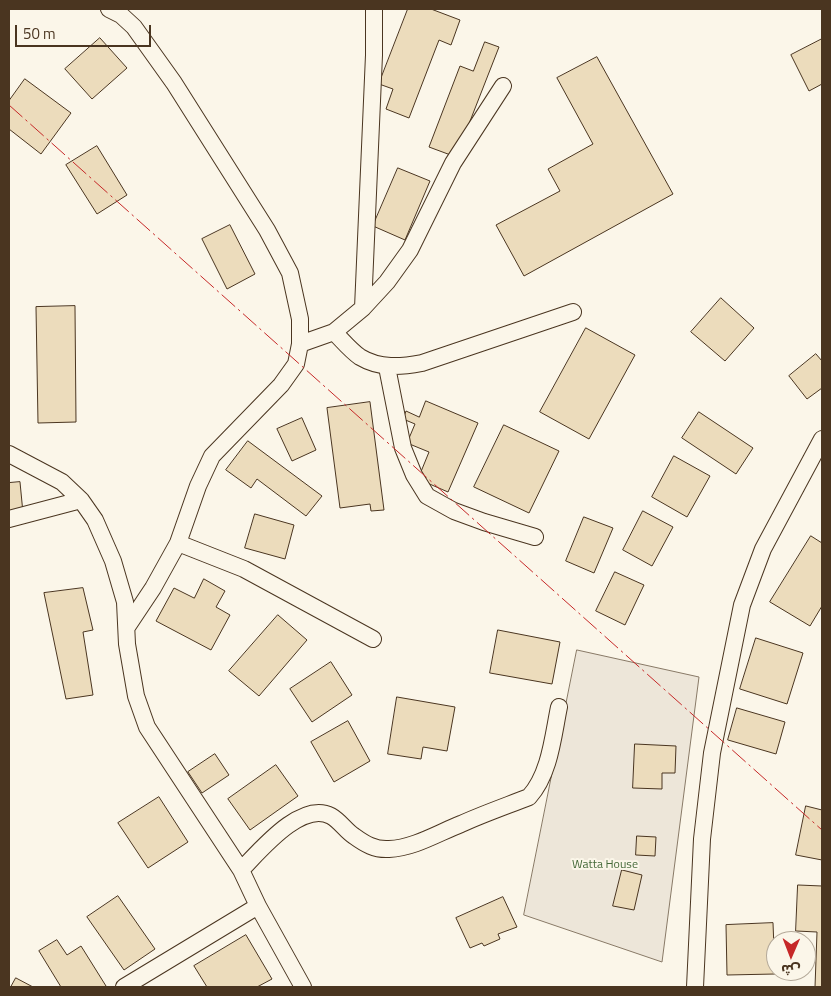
<!DOCTYPE html>
<meta charset="utf-8">
<style>
body{margin:0}
#map{position:relative;width:831px;height:996px;overflow:hidden;background:#fbf6e9;font-family:"Titillium Web","Noto Sans Arabic",sans-serif}
canvas{display:block}
.frame{position:absolute;inset:0;border:10px solid #4a3520;pointer-events:none}
.north{position:absolute;left:766px;top:931px;width:50px;height:50px;box-sizing:border-box;background:#fbf6e9;border:1px solid #b4a999;border-radius:50%;rotate:181deg;font-size:14px;font-weight:700;line-height:20px;text-align:center;color:#4a3520}
.north::after{content:'';display:block;margin:auto;width:18px;height:22px;background:#c62828;clip-path:polygon(50% 0,100% 100%,50% 72%,0 100%)}
.scale{position:absolute;left:15px;top:25px;width:136px;height:22px;box-sizing:border-box;border:2px solid #4a3520;border-top:0;padding-left:6px;font-size:15px;line-height:18px;white-space:nowrap;color:#4a3520;-webkit-text-stroke:4px #fbf6e9;paint-order:stroke}
</style>
<div id="map">
<canvas width="831" height="996"></canvas>
<div class="frame"></div>
<div class="north">ش</div>
<div class="scale">50 m</div>
</div>
<script>
const ctx = document.querySelector('canvas').getContext('2d');
ctx.lineJoin = 'round';
function fillPath(path, color) { ctx.fillStyle = color; ctx.fill(path, 'evenodd'); }
function strokePath(path, color, width, dash) { ctx.strokeStyle = color; ctx.lineWidth = width; ctx.lineCap = dash ? 'butt' : 'round'; ctx.setLineDash(dash || []); ctx.stroke(path); }
function drawText(font, color, halo, rows, align = 'center') {
  ctx.font = font + ' "Titillium Web",sans-serif'; ctx.lineWidth = 4; ctx.setLineDash([]); ctx.textBaseline = 'middle'; ctx.strokeStyle = halo; ctx.fillStyle = color; for (const [text, x, y, turn = 0] of rows) {
    ctx.save(); ctx.translate(x, y); ctx.rotate((+turn || 0) * Math.PI / 180); ctx.textAlign = isNaN(turn) ? turn : align; if (halo) ctx.strokeText(text, 0, 0); ctx.fillText(text, 0, 0); ctx.restore();
  }
}
const green = new Path2D(`
 M 577,650 L 699,677 L 662,962 L 524,915 Z`);
fillPath(green, '#ede6d9');
strokePath(green, '#887966', 1);
const building = new Path2D(`
 M 408,9 L 431,9 L 460,20 L 451,45 L 439,40 L 409,118 L 386,109 L 393,89 L 379,84 Z
 M 100,38 L 127,68 L 92,99 L 65,69 Z
 M 822,39 L 822,84 L 809,91 L 791,55 Z
 M 485,42 L 499,47 L 456,157 L 429,147 L 460,66 L 473,71 Z
 M 597,57 L 673,194 L 524,276 L 496,225 L 560,191 L 548,169 L 593,144 L 557,78 Z
 M 25,79 L 71,113 L 41,154 L 9,129 L 9,101 Z
 M 97,146 L 127,195 L 97,214 L 66,165 Z
 M 398,168 L 430,181 L 405,240 L 373,226 Z
 M 230,225 L 255,274 L 227,289 L 202,239 Z
 M 721,298 L 754,328 L 725,361 L 691,332 Z
 M 75,306 L 76,422 L 38,423 L 36,307 Z
 M 586,328 L 635,355 L 589,439 L 540,412 Z
 M 816,354 L 822,361 L 822,388 L 807,399 L 789,376 Z
 M 426,401 L 478,423 L 448,492 L 418,479 L 429,452 L 407,443 L 415,424 L 403,419 L 406,411 L 419,417 Z
 M 370,402 L 384,510 L 371,511 L 370,504 L 340,508 L 327,408 Z
 M 699,412 L 753,448 L 736,474 L 682,438 Z
 M 302,418 L 316,450 L 292,461 L 277,429 Z
 M 504,425 L 559,451 L 529,513 L 474,487 Z
 M 248,441 L 322,496 L 306,516 L 257,479 L 251,488 L 226,470 Z
 M 674,456 L 710,476 L 687,517 L 652,497 Z
 M 20,482 L 23,513 L 9,514 L 9,483 Z
 M 643,511 L 673,527 L 652,566 L 623,550 Z
 M 255,514 L 294,525 L 285,559 L 245,548 Z
 M 584,517 L 613,528 L 594,573 L 566,561 Z
 M 811,536 L 822,543 L 822,606 L 810,626 L 770,602 Z
 M 615,572 L 644,585 L 625,625 L 596,611 Z
 M 204,579 L 225,591 L 216,607 L 230,615 L 211,650 L 156,621 L 174,588 L 194,598 Z
 M 83,588 L 93,630 L 83,632 L 93,695 L 66,699 L 44,593 Z
 M 278,615 L 307,640 L 259,696 L 229,671 Z
 M 498,630 L 560,642 L 552,684 L 490,673 Z
 M 756,638 L 803,653 L 787,704 L 740,689 Z
 M 331,662 L 352,695 L 312,722 L 290,689 Z
 M 397,697 L 455,707 L 447,751 L 423,747 L 421,759 L 388,754 Z
 M 737,708 L 785,722 L 776,754 L 728,740 Z
 M 348,721 L 370,761 L 334,782 L 311,742 Z
 M 635,744 L 676,746 L 675,773 L 662,773 L 662,789 L 633,788 Z
 M 215,754 L 229,775 L 202,793 L 188,772 Z
 M 276,765 L 298,796 L 250,830 L 228,799 Z
 M 159,797 L 188,842 L 148,868 L 118,823 Z
 M 806,806 L 822,810 L 822,860 L 796,855 Z
 M 637,836 L 656,837 L 655,856 L 636,855 Z
 M 622,870 L 642,875 L 634,910 L 613,906 Z
 M 798,885 L 822,886 L 822,987 L 815,987 L 817,932 L 796,931 Z
 M 118,896 L 155,949 L 124,970 L 87,917 Z
 M 503,897 L 517,927 L 498,934 L 500,939 L 484,946 L 482,943 L 470,948 L 456,918 Z
 M 773,923 L 775,974 L 727,975 L 726,925 Z
 M 246,935 L 272,979 L 257,987 L 207,987 L 194,966 Z
 M 57,940 L 67,955 L 81,946 L 106,986 L 103,987 L 61,987 L 39,951 Z
 M 16,978 L 33,987 L 11,987 Z`);
fillPath(building, '#ecdcbc');
strokePath(building, '#4a3520', 1);
const street = new Path2D(`
 M 109,9 L 121,15 L 134,27 L 174,83 L 267,230 L 290,273 L 300,319 L 300,344 L 296,364 L 281,385 L 212,456 L 198,486 L 178,543 L 153,588 L 127,627
 M 363,308 L 374,55 L 374,9
 M 334,332 C 342,340 351,351 360,357 C 380,369 401,367 422,363 L 573,312
 M 300,344 L 334,332 L 363,308 L 387,282 L 410,250 L 453,163 L 503,86
 M 387,367 L 403,448 L 414,475 L 427,496 L 454,511 L 484,522 L 535,537
 M 9,454 L 62,482 L 81,500 L 95,520 L 113,561 L 125,602 L 127,644 L 136,696 L 147,727 L 241,870 L 258,906 L 303,987
 M 9,519 L 81,500
 M 178,543 L 244,569 L 373,639
 M 241,870 C 259,852 301,800 331,816 C 340,821 346,831 354,836 C 365,844 375,850 389,849 C 414,848 438,833 461,824 C 483,814 506,806 529,797 C 550,774 553,736 559,707
 M 124,987 L 258,906
 M 695,987 L 702,839 L 712,753 L 742,605 L 763,549 L 822,439`);
strokePath(street, '#4a3520', 18);
strokePath(street, '#fbf6e9', 16);
strokePath(new Path2D(`
 M 9,105 L 822,830`), '#c62828', 1, [18, 4, 2.5, 4]);
drawText('12px', '#436837', '#fbf6e9', [
 ["Watta House",605,865]
]);
</script>
